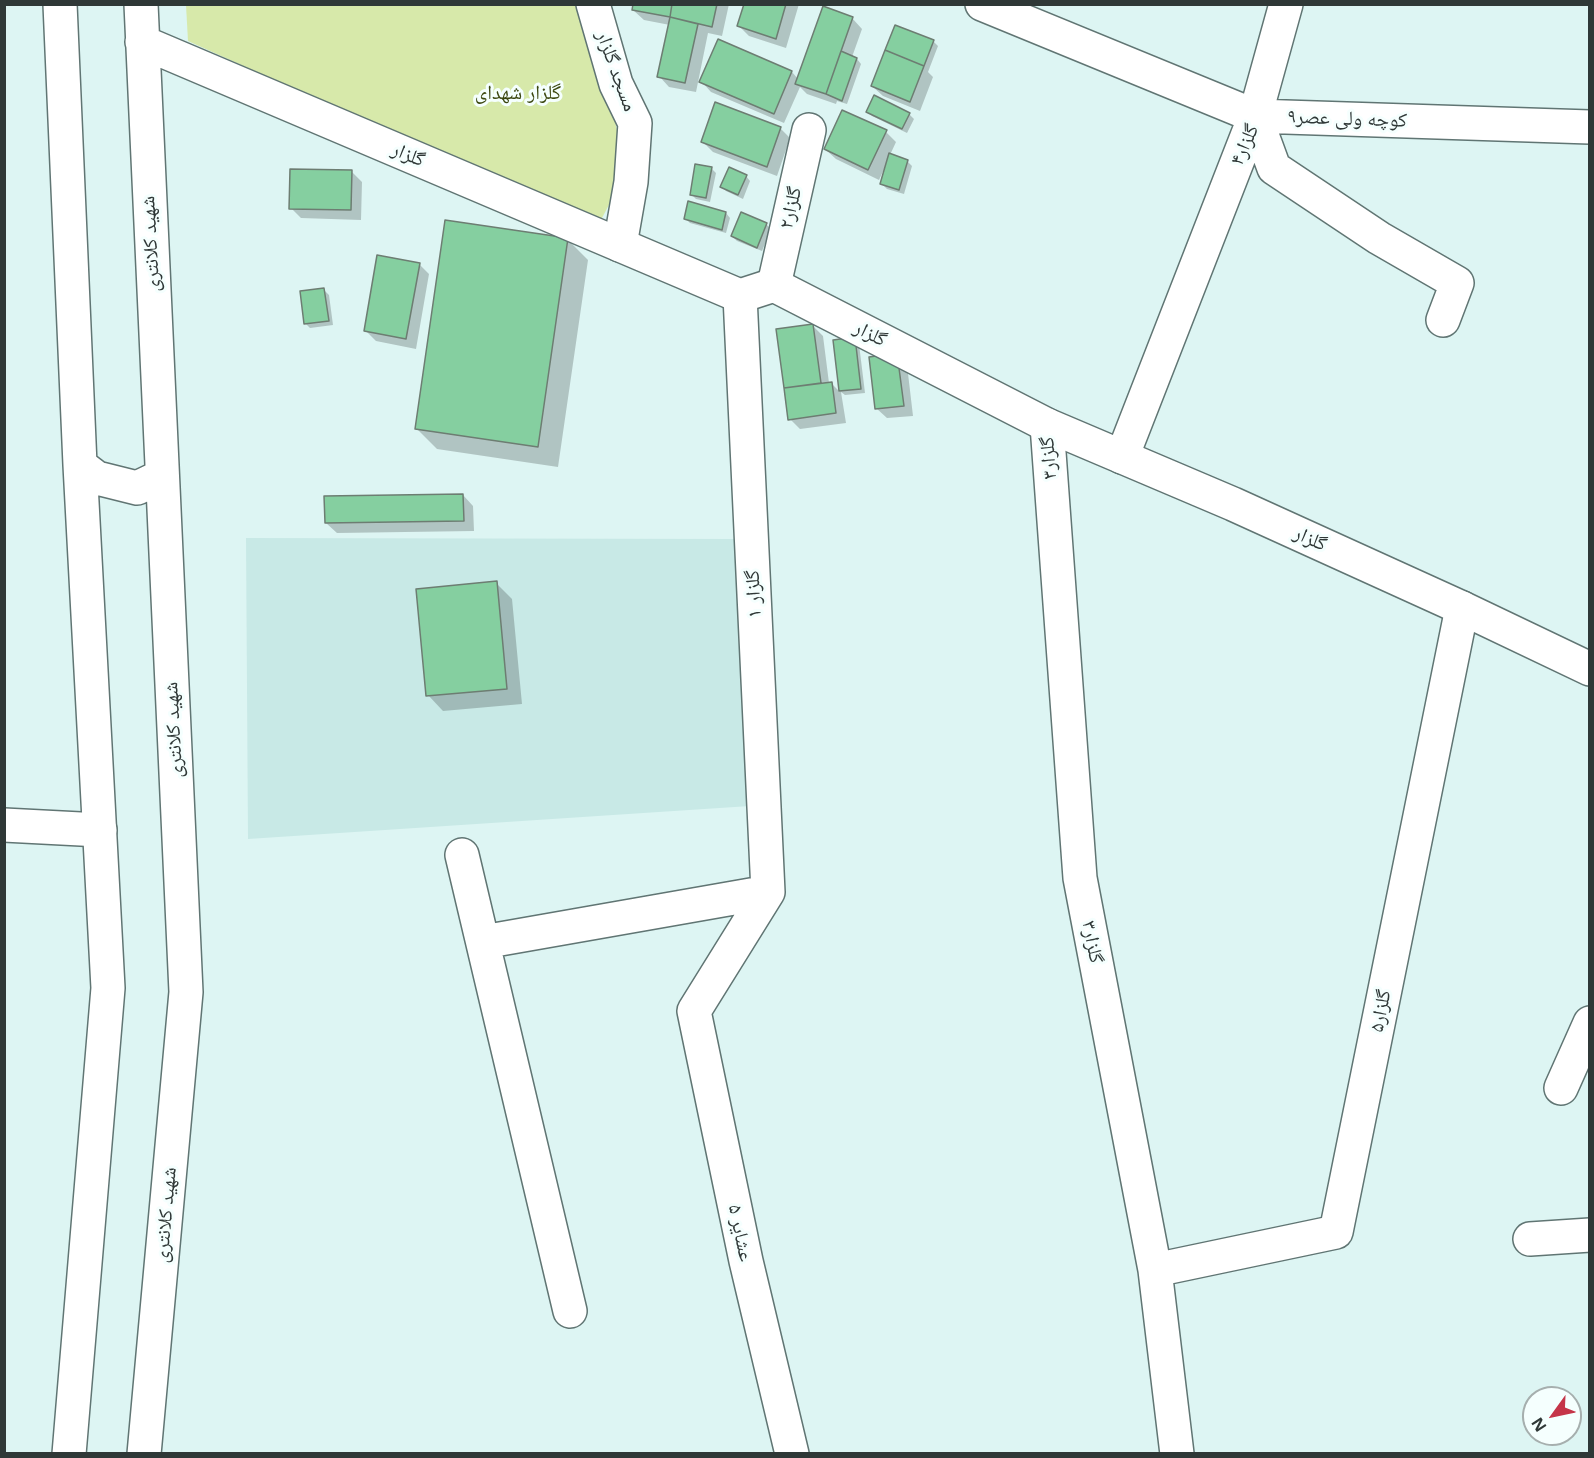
<!DOCTYPE html>
<meta charset="utf-8">
<style>
body{margin:0}
#map{position:relative;width:1594px;height:1458px;overflow:hidden;background:#ddf5f3;font-family:"Noto Sans",sans-serif}
canvas{display:block}
.frame{position:absolute;inset:0;border:6px solid #2f3837;pointer-events:none}
.north{position:absolute;left:1522px;top:1386px;width:60px;height:60px;box-sizing:border-box;background:#f5fffe;border:2px solid #a6afae;border-radius:50%;rotate:237deg;font-size:16px;font-weight:700;line-height:24px;text-align:center;color:#2f3837}
.north::after{content:'';display:block;margin:auto;width:21px;height:27px;background:#c53549;clip-path:polygon(50% 0,100% 100%,50% 72%,0 100%)}
</style>
<div id="map">
<canvas width="1594" height="1458"></canvas>
<div class="frame"></div>
<div class="north">N</div>
</div>
<script>
const ctx = document.querySelector('canvas').getContext('2d');
ctx.lineJoin = 'round';
function fillPath(path, color) { ctx.fillStyle = color; ctx.fill(path, 'evenodd'); }
function strokePath(path, color, width, dash) { ctx.strokeStyle = color; ctx.lineWidth = width; ctx.lineCap = dash ? 'butt' : 'round'; ctx.setLineDash(dash || []); ctx.stroke(path); }
function drawText(font, color, halo, rows, align = 'center') {
  ctx.font = font + ' "Noto Sans","Noto Naskh Arabic",sans-serif'; ctx.lineWidth = 6; ctx.setLineDash([]); ctx.textBaseline = 'middle'; ctx.strokeStyle = halo; ctx.fillStyle = color; for (const [text, x, y, turn = 0] of rows) {
    ctx.save(); ctx.translate(x, y); ctx.rotate((+turn || 0) * Math.PI / 180); ctx.textAlign = isNaN(turn) ? turn : align; if (halo) ctx.strokeText(text, 0, 0); ctx.fillText(text, 0, 0); ctx.restore();
  }
}
fillPath(new Path2D(`
 M 246,538 L 738,539 L 750,806 L 248,839 Z`), '#c8e9e6');
fillPath(new Path2D(`
 M 186,5 L 587,5 L 600,50 L 619,140 L 621,182 L 602,218 L 594,224 L 188,41 Z`), '#d7e9aa');
fillPath(new Path2D(`
 M 634,4 L 729,4 L 722,36 L 708,33 L 696,92 L 669,87 L 659,76 L 670,25 L 644,20 L 633,10 Z
 M 745,4 L 799,4 L 786,48 L 749,36 L 739,26 Z
 M 852,18 L 862,29 L 852,57 L 857,59 L 861,64 L 847,104 L 837,101 L 836,104 L 807,94 L 800,87 L 784,123 L 711,92 L 701,81 L 718,41 L 792,72 L 798,79 Z
 M 933,41 L 938,46 L 928,72 L 933,77 L 920,111 L 883,96 L 872,86 Z
 M 868,111 L 909,114 L 914,119 L 907,133 L 872,116 Z
 M 780,128 L 790,138 L 777,176 L 713,152 L 702,141 Z
 M 886,132 L 896,142 L 890,155 L 907,161 L 912,166 L 904,194 L 887,189 L 882,184 L 887,168 L 885,167 L 879,180 L 836,159 L 825,149 Z
 M 711,168 L 716,173 L 710,202 L 696,199 L 691,194 Z
 M 351,171 L 362,182 L 361,220 L 301,218 L 291,208 Z
 M 746,176 L 750,181 L 743,199 L 726,191 L 722,186 Z
 M 726,213 L 730,218 L 726,233 L 690,223 L 685,218 Z
 M 766,224 L 771,229 L 762,251 L 737,241 L 732,236 Z
 M 567,239 L 588,260 L 558,467 L 437,449 L 417,429 Z
 M 419,264 L 429,274 L 416,349 L 376,341 L 366,331 Z
 M 324,290 L 329,295 L 333,325 L 310,328 L 305,323 Z
 M 812,325 L 823,336 L 829,383 L 831,383 L 840,392 L 834,341 L 859,344 L 865,393 L 845,395 L 841,392 L 846,423 L 800,429 L 790,419 L 777,330 Z
 M 870,358 L 907,365 L 913,416 L 887,418 L 876,408 Z
 M 463,495 L 473,506 L 474,531 L 337,533 L 326,523 Z
 M 496,583 L 512,599 L 522,704 L 443,711 L 428,695 Z`), '#0003');
const building = new Path2D(`
 M 633,4 L 672,4 L 670,17 L 632,10 Z
 M 672,4 L 717,4 L 712,27 L 670,17 Z
 M 744,4 L 786,4 L 776,39 L 737,26 Z
 M 823,6 L 853,17 L 826,94 L 795,84 Z
 M 670,17 L 698,24 L 685,83 L 657,77 Z
 M 895,25 L 934,40 L 924,66 L 885,50 Z
 M 718,39 L 792,71 L 774,114 L 699,82 Z
 M 885,50 L 924,66 L 910,102 L 871,86 Z
 M 841,51 L 857,58 L 842,101 L 826,94 Z
 M 874,95 L 910,113 L 902,129 L 866,112 Z
 M 715,102 L 781,127 L 767,167 L 701,142 Z
 M 842,110 L 887,130 L 868,170 L 824,149 Z
 M 889,153 L 908,160 L 899,190 L 880,184 Z
 M 695,164 L 712,167 L 706,198 L 690,195 Z
 M 729,167 L 747,175 L 738,195 L 720,187 Z
 M 290,169 L 352,170 L 351,210 L 289,209 Z
 M 688,201 L 726,212 L 722,230 L 684,219 Z
 M 741,212 L 767,223 L 757,248 L 731,236 Z
 M 445,220 L 568,238 L 538,447 L 415,429 Z
 M 377,255 L 420,263 L 406,339 L 364,331 Z
 M 324,288 L 329,321 L 304,324 L 300,291 Z
 M 813,324 L 821,383 L 784,388 L 776,329 Z
 M 855,337 L 861,389 L 839,391 L 833,340 Z
 M 897,353 L 904,406 L 875,409 L 869,357 Z
 M 832,382 L 836,413 L 788,420 L 784,388 Z
 M 463,494 L 464,521 L 325,523 L 324,496 Z
 M 497,581 L 507,689 L 426,696 L 416,589 Z`);
fillPath(building, '#85cfa0');
strokePath(building, '#6d7d72', 1.5);
const street = new Path2D(`
 M 593,4 L 616,84 L 635,123 L 631,182 L 620,245
 M 982,4 L 1255,116 L 1590,127
 M 1255,116 L 1274,168 L 1379,238 L 1457,283 L 1443,320
 M 774,285 L 809,130
 M 740,296 L 768,892
 M 1047,425 L 1080,878 L 1155,1270 L 1177,1454
 M 1122,457 L 1255,116 L 1286,4
 M 4,825 L 100,830
 M 462,855 L 570,1311
 M 768,892 L 694,1011 L 746,1261 L 792,1454
 M 483,942 L 768,892
 M 1561,1088 L 1590,1023
 M 1530,1239 L 1590,1235
 M 1155,1270 L 1336,1232 L 1462,608`);
const secondary = new Path2D(`
 M 60,4 L 80,465 L 108,988 L 69,1454
 M 141,4 L 186,992 L 144,1454
 M 142,42 L 740,296 L 774,285 L 1047,425 L 1233,504 L 1462,608 L 1590,669
 M 80,465 L 97,478 L 137,488 L 162,476`);
strokePath(street, '#607573', 36);
strokePath(secondary, '#607573', 36);
strokePath(street, '#fff', 33);
strokePath(secondary, '#fff', 33);
drawText('20px', '#2f3837', '#f5fffe', [
 ["مسجد گلزار",616,71,70],
 ["کوچه ولی عصر۹",1347,119,2],
 ["گلزار۴",1245,145,-66],
 ["گلزار",408,155,23],
 ["گلزار۲",791,208,-77],
 ["شهید کلانتری",151,244,-93],
 ["گلزار",870,334,27],
 ["گلزار۳",1049,458,-94],
 ["گلزار",1310,539,24],
 ["گلزار ۱",754,594,-93],
 ["شهید کلانتری",174,730,-93],
 ["گلزار۳",1092,942,79],
 ["گلزار۵",1381,1011,-79],
 ["شهید کلانتری",166,1215,-85],
 ["عشایر ۵",740,1233,78]
]);
drawText('20px', '#3b470f', '#f5fffe', [
 ["گلزار شهدای",518,93]
]);
</script>
